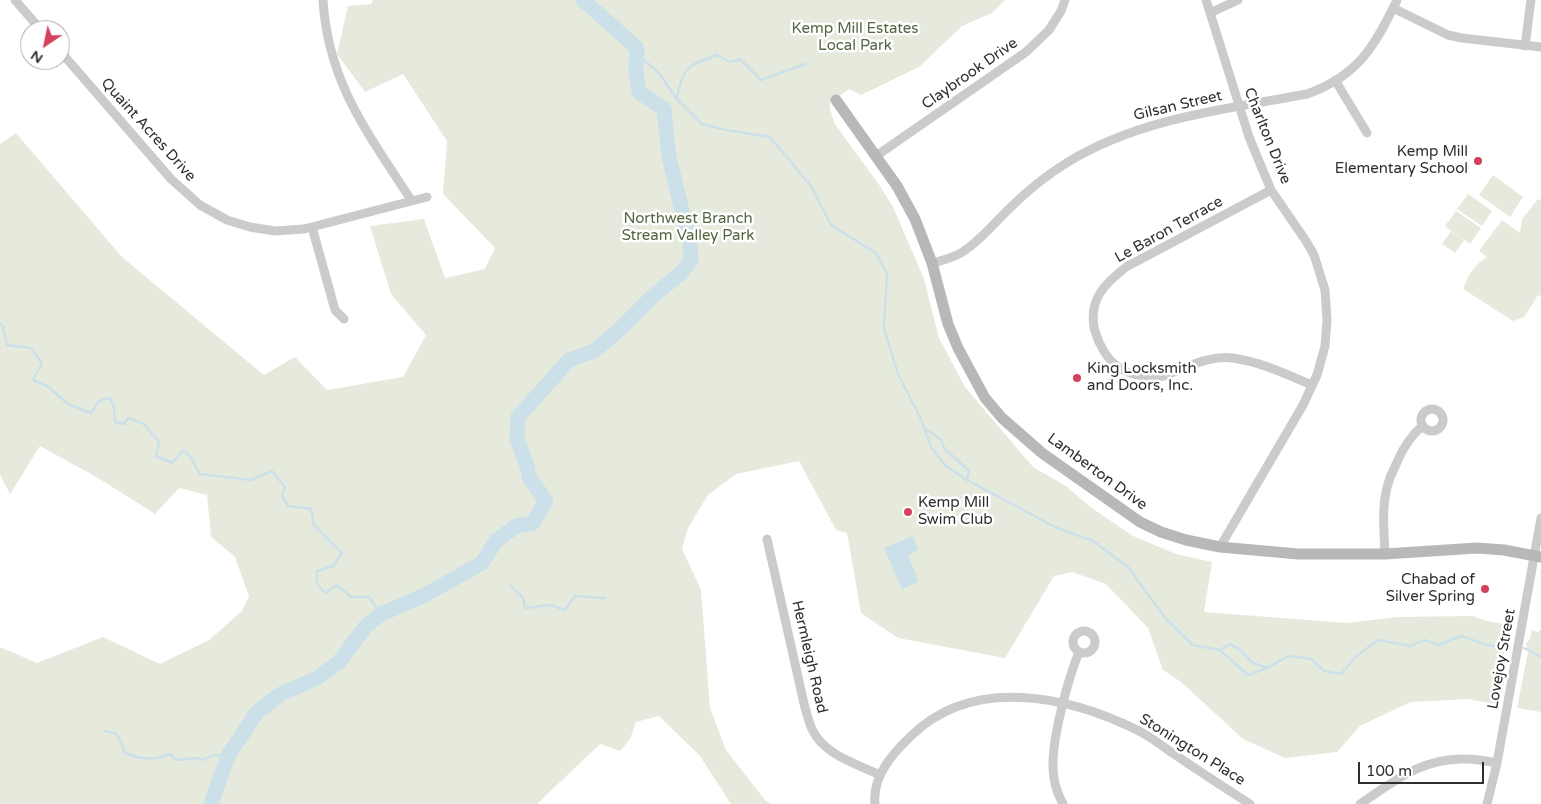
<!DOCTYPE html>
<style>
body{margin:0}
#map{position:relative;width:1541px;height:804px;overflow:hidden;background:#fff;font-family:"Varela Round",sans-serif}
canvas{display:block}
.north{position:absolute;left:20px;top:20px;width:50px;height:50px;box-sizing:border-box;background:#fff;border:1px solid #ababab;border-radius:50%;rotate:214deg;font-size:14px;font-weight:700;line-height:20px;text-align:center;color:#2e2e2e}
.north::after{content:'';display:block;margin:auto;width:18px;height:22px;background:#d3415c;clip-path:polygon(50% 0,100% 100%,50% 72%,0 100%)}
.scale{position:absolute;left:1358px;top:762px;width:126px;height:22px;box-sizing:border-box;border:2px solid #2e2e2e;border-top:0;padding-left:6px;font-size:15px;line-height:18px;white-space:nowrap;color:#2e2e2e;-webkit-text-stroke:4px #fff;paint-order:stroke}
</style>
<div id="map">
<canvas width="1541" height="804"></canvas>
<div class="north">N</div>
<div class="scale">100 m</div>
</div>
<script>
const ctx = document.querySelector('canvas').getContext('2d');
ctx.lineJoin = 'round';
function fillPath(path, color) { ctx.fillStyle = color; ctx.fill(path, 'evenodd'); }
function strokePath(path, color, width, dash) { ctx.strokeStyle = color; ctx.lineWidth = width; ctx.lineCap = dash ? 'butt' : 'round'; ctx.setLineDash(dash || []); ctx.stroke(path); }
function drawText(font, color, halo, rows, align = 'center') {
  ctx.font = font + ' "Varela Round",sans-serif'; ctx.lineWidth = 5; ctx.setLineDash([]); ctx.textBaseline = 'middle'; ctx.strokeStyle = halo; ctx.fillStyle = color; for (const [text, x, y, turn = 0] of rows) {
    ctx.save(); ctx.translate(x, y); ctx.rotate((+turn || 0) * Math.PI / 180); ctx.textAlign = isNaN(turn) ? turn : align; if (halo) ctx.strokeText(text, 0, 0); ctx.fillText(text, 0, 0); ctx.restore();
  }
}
fillPath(new Path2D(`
 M 373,0 L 1005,0 L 992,13 L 962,26 L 919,67 L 861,95 L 849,89 L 830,103 L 830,109 L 835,124 L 880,186 L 893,207 L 924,279 L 939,338 L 965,387 L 1033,467 L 1066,486 L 1089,506 L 1133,536 L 1176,554 L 1212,562 L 1204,612 L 1346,623 L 1398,617 L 1472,616 L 1487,621 L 1509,625 L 1502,666 L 1500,694 L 1497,694 L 1495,704 L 1468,699 L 1412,702 L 1406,704 L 1360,726 L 1337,752 L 1285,758 L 1243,739 L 1181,682 L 1163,670 L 1148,628 L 1106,584 L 1072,572 L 1054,576 L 1005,658 L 898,638 L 861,613 L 847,533 L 836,530 L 799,461 L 736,474 L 708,495 L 688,528 L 682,549 L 701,590 L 710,708 L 726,750 L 765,800 L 771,804 L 731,804 L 700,756 L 659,716 L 636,722 L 630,739 L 620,751 L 600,744 L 537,804 L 0,804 L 0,647 L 37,663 L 103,637 L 160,664 L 209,640 L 242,611 L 249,596 L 235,557 L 211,537 L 207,495 L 179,488 L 155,514 L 98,478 L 40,446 L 10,494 L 0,475 L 0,144 L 16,133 L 122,257 L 264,375 L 295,357 L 327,390 L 403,377 L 426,335 L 391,294 L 370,226 L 424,219 L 445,278 L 485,269 L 495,248 L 443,194 L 447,141 L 403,74 L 365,92 L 337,54 L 348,6 L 371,4 Z
 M 1493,175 L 1523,197 L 1510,217 L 1479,195 Z
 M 1468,194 L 1492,211 L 1482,226 L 1457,209 Z
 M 1538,199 L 1541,200 L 1541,295 L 1540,296 L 1538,295 L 1524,317 L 1513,321 L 1463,289 C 1468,275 1474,265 1487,257 L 1479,251 L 1502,220 L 1520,233 L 1522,219 Z
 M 1456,211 L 1481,228 L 1470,244 L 1445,226 Z
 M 1451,231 L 1464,240 L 1455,253 L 1442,244 Z
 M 1541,629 L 1541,712 L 1517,708 L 1528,652 L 1526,643 L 1530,639 L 1532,630 L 1538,632 Z`), '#e5eadd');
fillPath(new Path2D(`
 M 913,536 L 919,550 L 908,555 L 919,582 L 902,589 L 884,548 Z`), '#cbe0e8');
strokePath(new Path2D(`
 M 637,54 L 659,73 L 676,98 L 702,124 L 726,130 L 770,137 L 811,186 L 831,225 L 876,253 L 887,273 L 884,328 L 898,374 L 921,419 L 931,447 L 945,465 L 967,480 L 1055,527 L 1093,541 L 1128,567 L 1166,619 L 1193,645 L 1220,650 L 1248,675 L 1267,668 L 1288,656 L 1311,659 L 1324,671 L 1341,674 L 1357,656 L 1378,640 L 1411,646 L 1424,640 L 1439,645 L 1461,636 L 1487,645 L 1510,648
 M 677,97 C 683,65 689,66 717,55 L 730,62 L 740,59 L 761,80 L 805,64
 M 0,324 L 3,326 L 7,345 L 31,348 L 42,363 L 33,380 L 47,386 L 68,404 L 91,413 L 99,401 L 110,398 L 114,408 L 115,422 L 124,424 L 128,418 L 144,424 L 159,442 L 156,456 L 172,463 L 183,450 L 190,456 L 200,474 L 251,480 L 272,471 L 285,487 L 282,496 L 288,506 L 311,509 L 314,525 L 342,553 L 333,566 L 317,571 L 317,584 L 325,593 L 337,585 L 351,597 L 369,597 L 381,614
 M 925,428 L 941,440 L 944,448 L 969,471 L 967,480
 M 510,585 L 523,598 L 525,608 L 551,605 L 565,610 L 575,596 L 605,598
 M 1524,648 L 1541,657
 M 1220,650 L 1230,644 L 1240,650 L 1253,663 L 1265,667
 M 104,731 L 115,733 L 119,738 L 125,753 C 141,760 155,761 170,754 L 175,760 L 199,758 L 203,760 L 213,755 L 228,756`), '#cbe0e8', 2.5);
strokePath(new Path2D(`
 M 211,804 L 228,756 L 257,712 L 281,694 L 317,678 L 339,662 L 365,627 L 381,614 L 423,596 L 482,563 L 496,541 L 516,526 L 533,523 L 546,501 L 529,477 L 527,466 L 517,439 L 518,417 L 569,360 L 594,351 L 619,330 L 653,296 L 680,274 L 691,260 L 690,244 L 669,157 L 664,109 L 639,92 L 636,71 L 637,48 L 583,0`), '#cbe0e8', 15);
strokePath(new Path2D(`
 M 15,0 L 41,30
 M 323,0 C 328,83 368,133 411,200
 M 1206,0 L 1249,137 L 1271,190 L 1306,241 L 1314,255 L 1325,290 L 1327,320 L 1325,346 L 1317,375 L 1303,405 L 1220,547
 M 1393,8 L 1448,35 L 1462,38 L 1541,47
 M 1210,13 L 1238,0
 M 1525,46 L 1531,0
 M 60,51 L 171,179 L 200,205 L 227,220 L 250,227 L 275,231 L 304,229 L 427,197
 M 1335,80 L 1367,133
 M 876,156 L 1026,52 L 1049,30 L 1061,11 L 1065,0
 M 1271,190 L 1126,267 C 1106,283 1089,298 1094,327 C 1095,332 1097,337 1099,342 C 1109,364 1124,376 1148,376 C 1153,376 1159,377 1164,376 C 1169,375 1176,371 1181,369 C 1198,362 1215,356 1233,358 C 1261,362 1286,374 1312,385
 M 312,227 L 335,310 L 344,319
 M 932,263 C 942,260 955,258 964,251 C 982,239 995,222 1011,207 C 1028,190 1047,175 1068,162 C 1140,118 1226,109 1307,94 C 1358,76 1375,46 1397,0
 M1421 420a11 11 0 1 1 22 0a11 11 0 1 1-22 0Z
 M 767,539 L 805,708 C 808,716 809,724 813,731 C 825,755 857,764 880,775
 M 1385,554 C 1384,530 1381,504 1389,481 C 1391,474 1395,467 1398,460 C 1404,446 1411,436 1422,426
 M1073 642a11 11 0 1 1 22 0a11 11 0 1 1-22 0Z
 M 875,804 C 872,777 892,754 911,736 C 973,675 1069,696 1139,731 C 1151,737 1162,746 1174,754 C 1199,771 1225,788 1250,804
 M 1063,804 C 1057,793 1053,780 1053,767 C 1052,738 1068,679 1079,652
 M 1360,804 C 1393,782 1423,757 1466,759 C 1476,759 1487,761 1497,763
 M 1487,804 L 1497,763 L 1541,518`), '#cbcbcb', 9);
strokePath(new Path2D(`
 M 836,100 L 897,186 L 915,219 L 932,263 L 948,324 L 958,348 L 985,398 L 1002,418 L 1042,453 L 1140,522 L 1161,532 L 1186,540 L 1220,547 L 1298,554 L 1385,554 L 1477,548 L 1504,550 L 1541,557`), '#b8b8b8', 11);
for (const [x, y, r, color] of [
 [1478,161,5,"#d3415c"],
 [1077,378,5,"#d3415c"],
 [908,512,5,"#d3415c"],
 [1485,589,5,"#d3415c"]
]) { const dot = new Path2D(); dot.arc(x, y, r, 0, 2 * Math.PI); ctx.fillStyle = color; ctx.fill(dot); strokePath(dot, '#fff', 2); }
drawText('15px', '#556540', '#fff', [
 ["Kemp Mill Estates",855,29],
 ["Local Park",855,46],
 ["Northwest Branch",688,219],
 ["Stream Valley Park",688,236]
]);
drawText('15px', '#2e2e2e', '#fff', [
 ["Claybrook Drive",970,74,-35],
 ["Gilsan Street",1178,106,-13],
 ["Quaint Acres Drive",148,130,48],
 ["Charlton Drive",1267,136,68],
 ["Le Baron Terrace",1169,230,-29],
 ["Lamberton Drive",1097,472,36],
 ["Hermleigh Road",809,657,77],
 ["Lovejoy Street",1502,659,-80],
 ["Stonington Place",1192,750,32]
]);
drawText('15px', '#2e2e2e', '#fff', [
 ["Kemp Mill",1468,152],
 ["Elementary School",1468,169],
 ["King Locksmith",1087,369,"left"],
 ["and Doors, Inc.",1087,386,"left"],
 ["Kemp Mill",918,503,"left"],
 ["Swim Club",918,520,"left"],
 ["Chabad of",1475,580],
 ["Silver Spring",1475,597]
], 'right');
</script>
